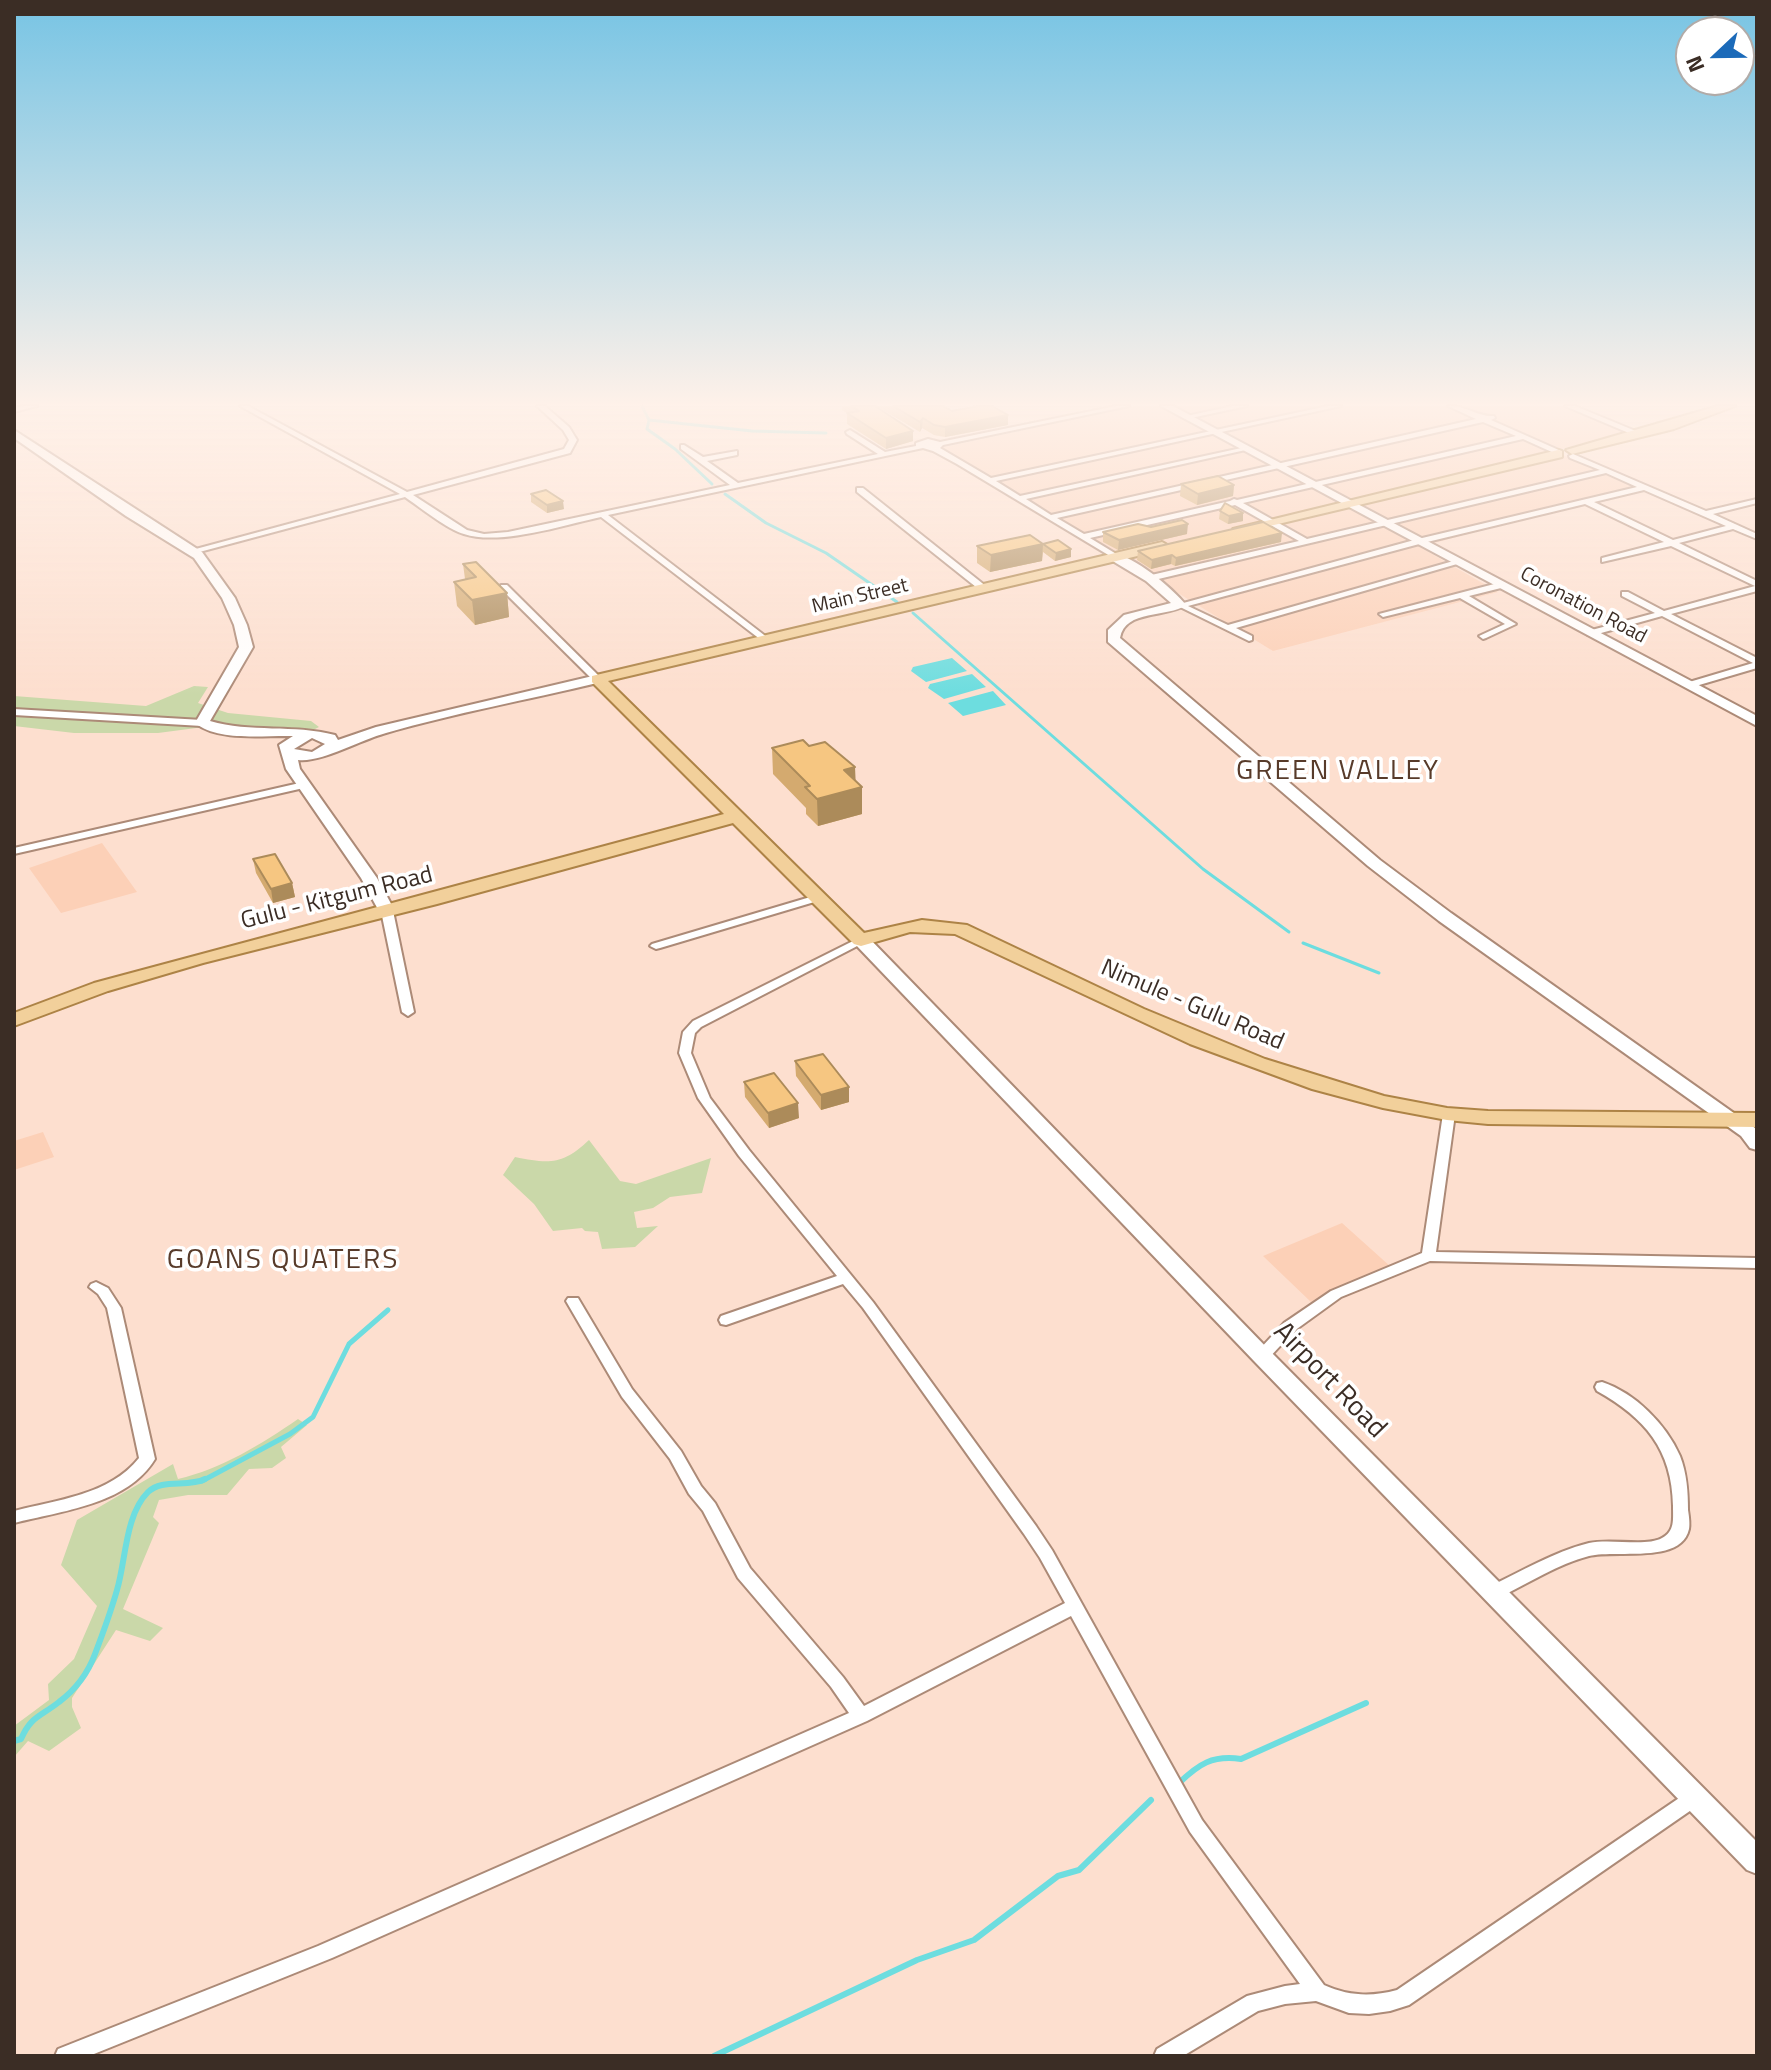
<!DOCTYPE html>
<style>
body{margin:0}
#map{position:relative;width:1771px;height:2070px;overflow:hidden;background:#fddfcf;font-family:"Titillium Web",sans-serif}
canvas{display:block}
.frame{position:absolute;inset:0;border:16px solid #3b2d25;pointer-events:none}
.north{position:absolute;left:1675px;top:16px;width:80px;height:80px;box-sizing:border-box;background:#fff;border:2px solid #b1aba8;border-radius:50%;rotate:248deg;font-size:22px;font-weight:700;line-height:32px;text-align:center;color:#3b2d25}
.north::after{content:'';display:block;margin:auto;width:28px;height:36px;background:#1b6ab9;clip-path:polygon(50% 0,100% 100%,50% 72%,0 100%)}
</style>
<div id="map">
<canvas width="1771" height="2070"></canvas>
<div class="frame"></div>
<div class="north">N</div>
</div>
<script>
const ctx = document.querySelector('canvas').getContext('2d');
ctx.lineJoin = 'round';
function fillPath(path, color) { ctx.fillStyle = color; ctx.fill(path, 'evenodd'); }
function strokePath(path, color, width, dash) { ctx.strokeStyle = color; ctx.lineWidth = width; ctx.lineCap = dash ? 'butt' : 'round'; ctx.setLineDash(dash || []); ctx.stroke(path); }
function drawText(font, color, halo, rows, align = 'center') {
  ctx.font = font + ' "Titillium Web",sans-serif'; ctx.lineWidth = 7; ctx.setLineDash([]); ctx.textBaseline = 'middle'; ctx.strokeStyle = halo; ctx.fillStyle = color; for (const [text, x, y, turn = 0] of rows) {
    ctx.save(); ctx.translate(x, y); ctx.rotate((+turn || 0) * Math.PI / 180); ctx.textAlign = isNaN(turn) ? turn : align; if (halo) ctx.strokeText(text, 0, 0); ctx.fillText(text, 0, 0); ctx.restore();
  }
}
fillPath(new Path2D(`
 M 1134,406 L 1563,406 L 1627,432 L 1554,451 L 1637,488 L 1420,547 L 1498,592 L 1273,651 L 940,448 Z
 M 102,843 L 137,892 L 61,913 L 29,868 Z
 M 43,1132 L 54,1157 L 14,1170 L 14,1141 Z
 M 1342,1223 L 1391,1267 L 1311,1302 L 1263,1256 Z`), '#fcd0b7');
fillPath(new Path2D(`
 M 194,686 L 208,687 L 198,703 L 228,713 L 311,721 L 319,727 L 309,732 L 219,725 L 158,733 L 74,733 L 14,726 L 14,696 L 146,706 Z
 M 589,1140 L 620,1181 L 636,1184 L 711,1158 L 702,1193 L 670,1197 L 653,1208 L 634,1212 L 637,1228 L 658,1226 L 635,1247 L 602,1249 L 598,1232 L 585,1231 L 582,1228 L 553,1231 L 534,1204 L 503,1175 L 515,1157 C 549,1164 563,1165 589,1140 Z
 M 298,1419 L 307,1425 L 281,1447 L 286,1458 L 272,1468 L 249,1469 L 227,1495 L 188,1495 L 159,1500 L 153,1517 L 159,1523 L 123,1609 L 163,1628 L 150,1641 L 116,1630 L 72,1698 L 72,1707 L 81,1728 L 49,1751 L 28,1741 L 14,1757 L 14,1726 L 49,1700 L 48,1684 L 74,1659 L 97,1606 L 61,1565 L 77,1520 L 173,1464 L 178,1479 C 221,1469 262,1444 298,1419 Z`), '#cad8a9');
fillPath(new Path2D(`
 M 952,658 L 967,671 L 926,682 L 911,671 L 913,667 Z
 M 972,674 L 986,687 L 944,699 L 928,688 L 930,684 Z
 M 993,691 L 1006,705 L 963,716 L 948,703 Z`), '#6ddddf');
strokePath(new Path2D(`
 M 642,406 L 649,420 L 647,429 L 675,449 L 712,484
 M 649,420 L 752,431 L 826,433
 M 725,494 L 766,523 L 826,553 L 897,602
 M 913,613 L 1203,869 L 1289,932
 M 1303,943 L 1379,973`), '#6ddddf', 3);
strokePath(new Path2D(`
 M 202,1481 L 290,1434 L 313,1417 L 349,1344 L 388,1310`), '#6ddddf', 5);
strokePath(new Path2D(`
 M 14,1741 L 21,1739 C 31,1716 40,1717 59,1702 C 75,1690 88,1673 95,1654 C 103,1633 111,1611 117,1590 C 126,1560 125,1515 148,1492 C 162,1478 188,1488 205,1479
 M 1179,1783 C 1199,1764 1212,1755 1241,1759 L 1366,1703
 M 714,2056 L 917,1960 L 974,1940 L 1058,1876 L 1079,1870 L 1151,1800`), '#6ddddf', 6);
const street = new Path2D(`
 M 24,406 L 37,406 L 14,412 L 14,408 Z
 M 240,406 L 248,406 L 407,492 L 564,449 L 569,440 L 563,430 L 537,406 L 545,406 L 569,427 L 577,440 L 570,453 L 413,495 L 467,530 L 484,534 L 508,532 L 730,485 L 681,449 L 681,445 L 684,445 L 703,457 L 737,451 L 737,455 L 707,461 L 738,483 L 878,454 L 847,434 L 846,432 L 850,430 L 885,452 L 916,446 L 916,443 L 928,439 L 940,442 L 1116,406 L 1129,406 L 943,445 L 940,448 L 991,478 L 1328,406 L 1341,406 L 996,481 L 1020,496 L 1246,447 L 1250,449 L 1026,499 L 1051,515 L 1476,419 L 1448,406 C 1465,405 1478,417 1494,416 L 1495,418 L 1491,420 L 1561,451 L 1554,453 L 1523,439 L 1243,503 L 1307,539 L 1600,470 L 1570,458 L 1569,456 L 1573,454 L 1706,511 L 1757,499 L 1757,503 L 1713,514 L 1757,534 L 1757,539 L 1733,529 L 1679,543 L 1757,581 L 1757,591 L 1671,614 L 1757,658 L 1757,668 L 1689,688 L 1684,685 L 1686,683 L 1753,663 L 1662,616 L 1594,635 L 1588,635 L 1588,631 L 1655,613 L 1622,596 L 1622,592 L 1628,592 L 1664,611 L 1755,586 L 1671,546 L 1602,562 L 1602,558 L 1664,542 L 1585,504 L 1423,543 L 1188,606 L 1228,625 L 1457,560 L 1464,562 L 1236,628 L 1252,636 L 1252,640 L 1249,641 L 1176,605 L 1418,539 L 1637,487 L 1606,473 L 1150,581 L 1146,578 L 1147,576 L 1299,541 L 1235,505 L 1090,538 L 1118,555 L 1118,559 L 1115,559 L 957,464 L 933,451 L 923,448 L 608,515 L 768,638 L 768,642 L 765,643 L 601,517 C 564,525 500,546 464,534 C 447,529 421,508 405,497 L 192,554 L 192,550 L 400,494 ZM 1483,422 L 1516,436 L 1237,500 L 1234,499 L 1230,501 L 1084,534 L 1057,518 ZM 1644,490 L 1726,526 L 1673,540 L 1594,502 Z
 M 1233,406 L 1247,406 L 1186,419 L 1182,417 Z
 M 1565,406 L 1575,406 L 1643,434 L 1636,436 Z
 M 857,488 L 863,488 L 987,587 L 987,591 L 981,591 L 857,492 Z
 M 1502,582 L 1505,583 L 1505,587 L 1469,596 L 1516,624 L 1486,638 L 1483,639 L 1479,636 L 1505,624 L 1460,598 L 1383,617 L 1379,614 Z
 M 501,585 L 507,585 L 600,677 L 600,681 L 594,681 L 501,589 Z
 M 14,709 L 202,720 L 207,723 L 202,726 L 14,715 Z
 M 304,782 L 308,783 L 308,787 L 14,854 L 14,848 Z
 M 817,895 L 821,896 L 822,898 L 821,900 L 660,948 L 656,949 L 650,946 L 652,944 Z
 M 387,908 L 393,911 L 414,1012 L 408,1016 L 402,1012 L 381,911 Z
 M 861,937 L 867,940 L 865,942 L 701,1027 L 695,1033 L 691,1053 L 710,1098 L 749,1150 L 873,1302 L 1036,1526 L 1052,1550 L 1202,1820 L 1324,1985 C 1349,1996 1371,1997 1397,1990 L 1688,1792 L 1694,1790 L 1700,1792 L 1703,1798 L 1700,1804 L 1409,2005 L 1390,2011 L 1369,2014 L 1349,2013 L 1316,2001 L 1285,2004 L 1258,2011 L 1183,2056 L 1154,2056 L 1157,2049 L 1247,1996 L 1285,1986 L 1300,1984 L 1190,1832 L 1071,1616 L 867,1721 L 332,1958 L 89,2056 L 55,2056 L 58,2049 L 318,1946 L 849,1713 L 831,1687 L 738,1578 L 703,1511 L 689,1494 L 670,1459 L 622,1397 L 566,1301 L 568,1298 L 578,1298 L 632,1389 L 681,1451 L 701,1486 L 715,1503 L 750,1568 L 843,1677 L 864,1706 L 1065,1603 L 1040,1558 L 1024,1534 L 863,1308 L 843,1284 L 726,1325 L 721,1324 L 719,1320 L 721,1316 L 837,1276 L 739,1156 L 698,1098 L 679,1053 L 683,1032 L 693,1021 Z
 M 1449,1110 L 1455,1114 L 1436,1252 L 1757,1258 L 1757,1268 L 1430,1261 L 1341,1297 L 1294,1331 L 1267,1360 L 1262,1361 L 1257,1360 L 1255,1356 L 1257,1352 L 1284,1323 L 1331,1291 L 1422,1253 L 1443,1114 Z
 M 96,1282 L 108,1288 L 121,1308 L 155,1459 C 127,1505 61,1511 14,1523 L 14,1511 C 56,1500 110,1495 139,1458 L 107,1308 L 98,1294 L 89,1287 L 91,1284 Z
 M 1602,1382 C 1635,1393 1666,1424 1680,1456 C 1687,1474 1688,1492 1688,1510 C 1689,1516 1690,1524 1689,1529 C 1681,1565 1615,1549 1589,1556 C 1558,1564 1529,1583 1500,1597 L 1494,1599 L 1488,1597 L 1486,1592 L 1488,1587 C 1521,1572 1553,1552 1589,1543 C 1610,1538 1646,1547 1662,1538 C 1675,1531 1673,1520 1673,1506 C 1672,1449 1645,1418 1597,1391 L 1595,1387 L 1597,1383 Z`);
const secondary = new Path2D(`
 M 1161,406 L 1173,406 L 1757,716 L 1757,726 Z
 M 14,430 L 202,552 L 235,598 L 247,625 L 253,647 L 210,721 C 250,733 294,724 335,735 L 338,740 L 376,727 L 597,675 L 604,679 L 597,683 C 527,700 455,713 386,733 C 360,740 321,763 298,760 L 300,769 L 377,878 L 395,911 L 393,915 L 381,915 L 361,878 L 286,769 L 279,745 L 293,736 C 264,735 219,742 195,723 L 239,647 L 234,625 L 222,598 L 194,558 L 126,516 L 14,438 ZM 312,738 L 325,744 L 312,752 L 294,749 Z
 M 1111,554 C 1132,553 1173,589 1186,605 C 1168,618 1125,609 1120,638 L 1380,860 L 1451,913 L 1755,1128 L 1757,1150 L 1750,1148 L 1741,1136 L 1439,921 L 1368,866 L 1108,642 L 1108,630 L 1124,615 L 1171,603 L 1146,581 L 1111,560 Z
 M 861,935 L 867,936 L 1270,1351 L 1757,1842 L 1757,1874 L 1747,1870 L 1254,1361 L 855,944 L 853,940 L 855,936 Z`);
const primary = new Path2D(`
 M 1718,406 L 1735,406 L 1674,429 L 1572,454 L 1566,450 Z
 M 1558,450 L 1562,451 L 1562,457 L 1240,533 L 1233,529 Z
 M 1162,542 L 1169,546 L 1167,549 L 608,681 L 864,933 L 922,920 L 967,925 L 1144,1009 L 1265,1059 L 1384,1096 L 1447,1108 L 1488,1111 L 1757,1113 L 1757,1127 L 1488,1124 L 1447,1120 L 1383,1108 L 1312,1089 L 1190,1044 L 955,934 L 910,932 L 861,946 L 854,944 L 733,823 L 437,904 L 203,963 L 108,991 L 14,1026 L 14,1013 L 94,983 L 724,814 L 592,682 L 592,676 Z`);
strokePath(street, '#ac8a77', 4);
strokePath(secondary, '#ac8a77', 4);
strokePath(primary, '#ad8346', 4);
fillPath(street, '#fff');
fillPath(secondary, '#fff');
fillPath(primary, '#f2d09b');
fillPath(new Path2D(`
 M 842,406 L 875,406 L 913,441 L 886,449 L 847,424 L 847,413 L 842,410 Z
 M 876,406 L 943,406 L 952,411 L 1008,425 L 945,437 L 934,435 L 922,428 L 920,432 Z
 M 1181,484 L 1234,485 L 1233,496 L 1197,505 L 1180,496 Z
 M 531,494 L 564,509 L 547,513 L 531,502 Z
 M 1220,511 L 1243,513 L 1243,521 L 1228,524 L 1219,519 Z
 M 1103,532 L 1187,534 L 1118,550 L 1103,542 Z
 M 1281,542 L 1175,566 L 1171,564 L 1151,569 L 1137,560 L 1138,551 Z
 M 1043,544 L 1071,549 L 1071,557 L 1055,561 L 1043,552 L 1042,561 L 990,572 L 977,563 L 977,546 Z
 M 463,564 L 507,593 L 509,617 L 475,625 L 457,606 L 454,582 L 465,579 Z
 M 809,746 L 855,767 L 855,781 L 862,787 L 862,814 L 818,826 L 806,814 L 806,808 L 773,774 L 772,748 Z
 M 253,859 L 292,883 L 295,897 L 273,903 L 256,873 Z
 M 795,1061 L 849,1087 L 849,1102 L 821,1110 L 796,1076 Z
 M 744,1082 L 799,1118 L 769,1128 L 745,1097 Z`), '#d4aa6f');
fillPath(new Path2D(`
 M 1008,415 L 1008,425 L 945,437 L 945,427 Z
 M 923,418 L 922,428 L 920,432 L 920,422 Z
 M 913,431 L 913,441 L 886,449 L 886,438 Z
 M 1234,485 L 1233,496 L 1197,505 L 1198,494 Z
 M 563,501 L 564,509 L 547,513 L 547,505 Z
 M 1243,513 L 1243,521 L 1228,524 L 1229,516 Z
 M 1188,524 L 1187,534 L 1118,550 L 1119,540 Z
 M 1282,533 L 1281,542 L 1175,566 L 1176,558 Z
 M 1043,544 L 1042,561 L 990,572 L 991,555 Z
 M 1071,549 L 1071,557 L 1055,561 L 1056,553 Z
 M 1172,555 L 1171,564 L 1151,569 L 1152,560 Z
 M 507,593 L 509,617 L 475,625 L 472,600 Z
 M 855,767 L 856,789 L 862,787 L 862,814 L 818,826 L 817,799 L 844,770 Z
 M 292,883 L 295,897 L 273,903 L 271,889 Z
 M 849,1087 L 849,1102 L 821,1110 L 821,1095 Z
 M 798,1103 L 799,1118 L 769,1128 L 768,1113 Z`), '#ac8b5a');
const building = new Path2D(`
 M 851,406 L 875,406 L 913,431 L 886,438 L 847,413 L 859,411 Z
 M 893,406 L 943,406 L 952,411 L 978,406 L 992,406 L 1008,415 L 945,427 L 934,425 L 923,418 L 920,422 Z
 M 1218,476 L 1234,485 L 1198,494 L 1181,484 Z
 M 546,490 L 563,501 L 547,505 L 531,494 Z
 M 1225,503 L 1243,513 L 1229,516 L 1220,511 Z
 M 1182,520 L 1188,524 L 1119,540 L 1103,532 L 1138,524 L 1151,527 Z
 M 1263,522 L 1282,533 L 1176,558 L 1172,555 L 1152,560 L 1138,551 Z
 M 1030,535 L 1043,544 L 991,555 L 977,546 Z
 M 1058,540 L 1071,549 L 1056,553 L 1043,544 Z
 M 476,562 L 507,593 L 472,600 L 454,582 L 476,577 L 463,564 Z
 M 803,740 L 809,746 L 825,742 L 855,767 L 844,770 L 862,787 L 817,799 L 805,787 L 810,786 L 772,748 Z
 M 275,854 L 292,883 L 271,889 L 253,859 Z
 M 823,1054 L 849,1087 L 821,1095 L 795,1061 Z
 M 774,1073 L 798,1103 L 768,1113 L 744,1082 Z`);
fillPath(building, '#f6c681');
strokePath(building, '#ac8b5a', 2);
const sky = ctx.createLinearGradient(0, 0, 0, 696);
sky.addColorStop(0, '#77c4e4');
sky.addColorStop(0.58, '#fef1e9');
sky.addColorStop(1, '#fef1e900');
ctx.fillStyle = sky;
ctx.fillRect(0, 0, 1771, 696);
drawText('20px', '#3b2d25', '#fff', [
 ["Main Street",860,597,-13],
 ["Coronation Road",1583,606,28]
]);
drawText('24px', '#3b2d25', '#fff', [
 ["Gulu - Kitgum Road",337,899,-14],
 ["Nimule - Gulu Road",1192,1006,23]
]);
ctx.letterSpacing = '2px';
drawText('28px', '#583b2a', '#fff', [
 ["GREEN VALLEY",1338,772],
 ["GOANS QUATERS",283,1261]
]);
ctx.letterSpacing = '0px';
drawText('28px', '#3b2d25', '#fff', [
 ["Airport Road",1329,1381,46]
]);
</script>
